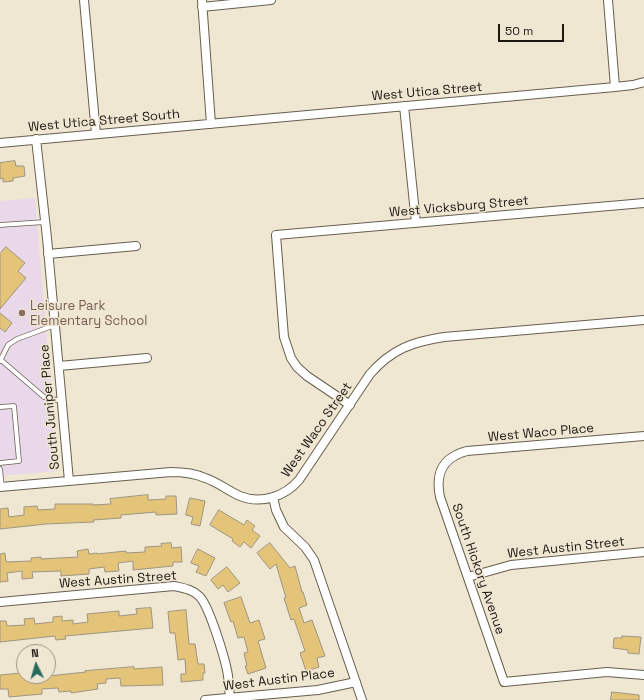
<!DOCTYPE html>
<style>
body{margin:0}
#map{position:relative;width:644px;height:700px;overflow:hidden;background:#f0e7d3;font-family:"Space Grotesk",sans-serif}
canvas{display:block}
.north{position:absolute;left:16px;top:644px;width:40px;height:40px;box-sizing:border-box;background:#f0e7d3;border:1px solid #9b9586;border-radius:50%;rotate:355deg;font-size:11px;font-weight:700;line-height:16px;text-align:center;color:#1c1912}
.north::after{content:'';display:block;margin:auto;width:14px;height:18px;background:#276b5d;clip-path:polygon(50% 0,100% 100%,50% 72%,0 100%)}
.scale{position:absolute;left:498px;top:24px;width:66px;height:18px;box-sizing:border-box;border:2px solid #1c1912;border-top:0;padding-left:5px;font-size:12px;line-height:14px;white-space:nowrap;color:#1c1912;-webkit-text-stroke:3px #f0e7d3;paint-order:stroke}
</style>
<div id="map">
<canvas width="644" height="700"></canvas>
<div class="north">N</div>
<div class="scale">50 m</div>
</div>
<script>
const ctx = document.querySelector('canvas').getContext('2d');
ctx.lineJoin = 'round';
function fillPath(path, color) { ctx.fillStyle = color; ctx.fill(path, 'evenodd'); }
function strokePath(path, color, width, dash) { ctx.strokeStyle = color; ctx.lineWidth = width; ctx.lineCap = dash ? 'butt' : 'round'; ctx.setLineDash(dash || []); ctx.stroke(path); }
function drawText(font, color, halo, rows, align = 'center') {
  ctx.font = font + ' "Space Grotesk",sans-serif'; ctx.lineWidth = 3; ctx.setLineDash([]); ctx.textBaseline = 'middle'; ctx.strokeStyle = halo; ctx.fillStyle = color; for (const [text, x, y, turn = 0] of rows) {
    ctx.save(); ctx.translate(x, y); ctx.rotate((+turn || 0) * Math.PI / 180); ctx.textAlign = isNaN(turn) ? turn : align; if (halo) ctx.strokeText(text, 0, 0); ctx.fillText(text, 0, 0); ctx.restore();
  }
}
fillPath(new Path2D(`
 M 35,198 L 58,471 L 0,476 L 0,201 Z`), '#e9d8e9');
const building = new Path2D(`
 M 15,161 L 16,166 L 24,166 L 25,176 L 13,178 L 13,181 L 3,182 L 3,178 L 0,179 L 0,163 Z
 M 6,247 L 25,263 L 18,271 L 26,278 L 0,309 L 0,254 Z
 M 0,313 L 12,323 L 5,332 L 0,328 Z
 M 148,495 L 148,500 L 166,499 L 166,496 L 176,496 L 177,514 L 156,515 L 156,512 L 121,515 L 121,518 L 93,520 L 94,522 L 46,524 L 0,529 L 0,509 L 8,508 L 9,517 L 24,515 L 24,507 L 37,506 L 38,510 L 55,509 L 55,504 L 93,504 L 93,505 L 111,504 L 110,499 Z
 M 190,498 L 205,501 L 200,526 L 191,524 L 193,517 L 186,515 Z
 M 219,510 L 244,525 L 247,520 L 255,526 L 252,530 L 260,536 L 251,548 L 244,542 L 240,547 L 232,541 L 233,539 L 210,525 Z
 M 171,543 L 172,548 L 181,547 L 182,562 L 173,562 L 173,566 L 133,570 L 133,561 L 118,563 L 119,571 L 105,572 L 104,567 L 89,569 L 89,574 L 61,576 L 61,571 L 32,572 L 33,578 L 22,579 L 22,571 L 7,573 L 8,581 L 0,582 L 0,554 L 5,553 L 6,562 L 31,561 L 31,558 L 41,557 L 41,559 L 78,557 L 77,551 L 88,549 L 89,554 L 97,553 L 97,554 L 126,551 L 126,553 L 145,552 L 145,547 L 162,546 L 161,544 Z
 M 270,543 L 290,568 L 295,566 L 302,592 L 303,592 L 307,605 L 299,608 L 304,623 L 312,620 L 325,656 L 317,658 L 319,667 L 306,671 L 300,653 L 305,651 L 294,619 L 291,620 L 284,598 L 286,598 L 276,564 L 270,569 L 257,553 Z
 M 198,549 L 215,558 L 206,576 L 196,572 L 199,566 L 191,563 Z
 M 227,567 L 240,583 L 228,592 L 223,585 L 218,589 L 211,580 Z
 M 241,597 L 250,623 L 259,620 L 265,639 L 258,641 L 266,668 L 248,674 L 245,666 L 247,666 L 244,653 L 248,652 L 244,637 L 238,638 L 233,621 L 231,622 L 224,603 Z
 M 151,608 L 153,628 L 65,636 L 66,639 L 56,640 L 55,636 L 0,642 L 0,621 L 6,621 L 7,626 L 25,625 L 24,619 L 34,618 L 35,624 L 53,622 L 53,617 L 62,616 L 62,621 L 73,620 L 73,624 L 88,622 L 87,614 L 119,611 L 119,616 L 137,614 L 136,609 Z
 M 186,610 L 189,644 L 195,644 L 198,664 L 204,664 L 205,673 L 203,673 L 203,680 L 181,682 L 181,674 L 186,674 L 185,659 L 178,660 L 175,633 L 170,633 L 168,612 Z
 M 622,636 L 641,637 L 639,654 L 628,653 L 628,650 L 613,648 L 614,638 L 622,638 Z
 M 134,667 L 134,669 L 162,667 L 163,685 L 121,686 L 120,678 L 106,679 L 106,683 L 97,684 L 98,689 L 71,693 L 71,691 L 59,692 L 58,688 L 42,689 L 42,694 L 9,697 L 8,689 L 0,689 L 0,675 L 21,673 L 22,676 L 48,676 L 86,672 L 85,671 Z
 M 612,692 L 639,695 L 639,700 L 611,700 Z`);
fillPath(building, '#e4c478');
strokePath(building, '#9d9582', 1);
const lane = new Path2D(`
 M 0,225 L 45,222
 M 1,360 L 44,397 L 61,401
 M 0,361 L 8,345 L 17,339 L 55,325
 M 0,407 L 14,406 L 19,461 L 0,463
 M 0,469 L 2,487`);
const street = new Path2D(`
 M 84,0 L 96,134
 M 202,0 L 211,124
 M 608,0 L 615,87
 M 202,7 L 271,0
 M 404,106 L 416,223
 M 36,139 L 47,238 L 69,481
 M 0,143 L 615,87 L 633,85 L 644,82
 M 48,254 L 136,246
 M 59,366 L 147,358
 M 350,405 L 307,376 L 297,367 L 291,358 L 284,337 L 276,235 L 644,203
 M 644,436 L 467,451 C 443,457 435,473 440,497 L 504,682 L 607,672 L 644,675
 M 0,487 L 171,472 C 183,472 194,473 205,478 C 218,482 228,491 240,496 C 262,505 285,496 299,480 L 370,374 C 392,349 412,342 444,337 L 644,320
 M 273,497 L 276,510 L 284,527 L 305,547 L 314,560 L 362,700
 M 468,577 L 511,565 L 644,552
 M 0,602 L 174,586 C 183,588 192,589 199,596 C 209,605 224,656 227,670 C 229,679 229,689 230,698
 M 205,700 L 318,690 L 356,682`);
strokePath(lane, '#675f4e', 5.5);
strokePath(street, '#675f4e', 10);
strokePath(lane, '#fff', 4);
strokePath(street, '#fff', 8);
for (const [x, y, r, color] of [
 [22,313,4,"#8d6e63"]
]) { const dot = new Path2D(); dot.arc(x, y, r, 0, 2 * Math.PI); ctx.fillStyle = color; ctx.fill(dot); strokePath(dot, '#f0e7d3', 1.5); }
drawText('13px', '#1c1912', '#f0e7d3', [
 ["West Utica Street",427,92,-5],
 ["West Utica Street South",104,121,-5],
 ["West Vicksburg Street",459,207,-5],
 ["South Juniper Place",50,407,-95],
 ["West Waco Street",317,430,-55],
 ["West Waco Place",541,433,-5],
 ["West Austin Street",566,548,-6],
 ["South Hickory Avenue",478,569,71],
 ["West Austin Street",118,580,-4],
 ["West Austin Place",279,680,-7]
]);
drawText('13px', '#785e54', '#f0e7d3', [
 ["Leisure Park",30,306],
 ["Elementary School",30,321]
], 'left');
</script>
